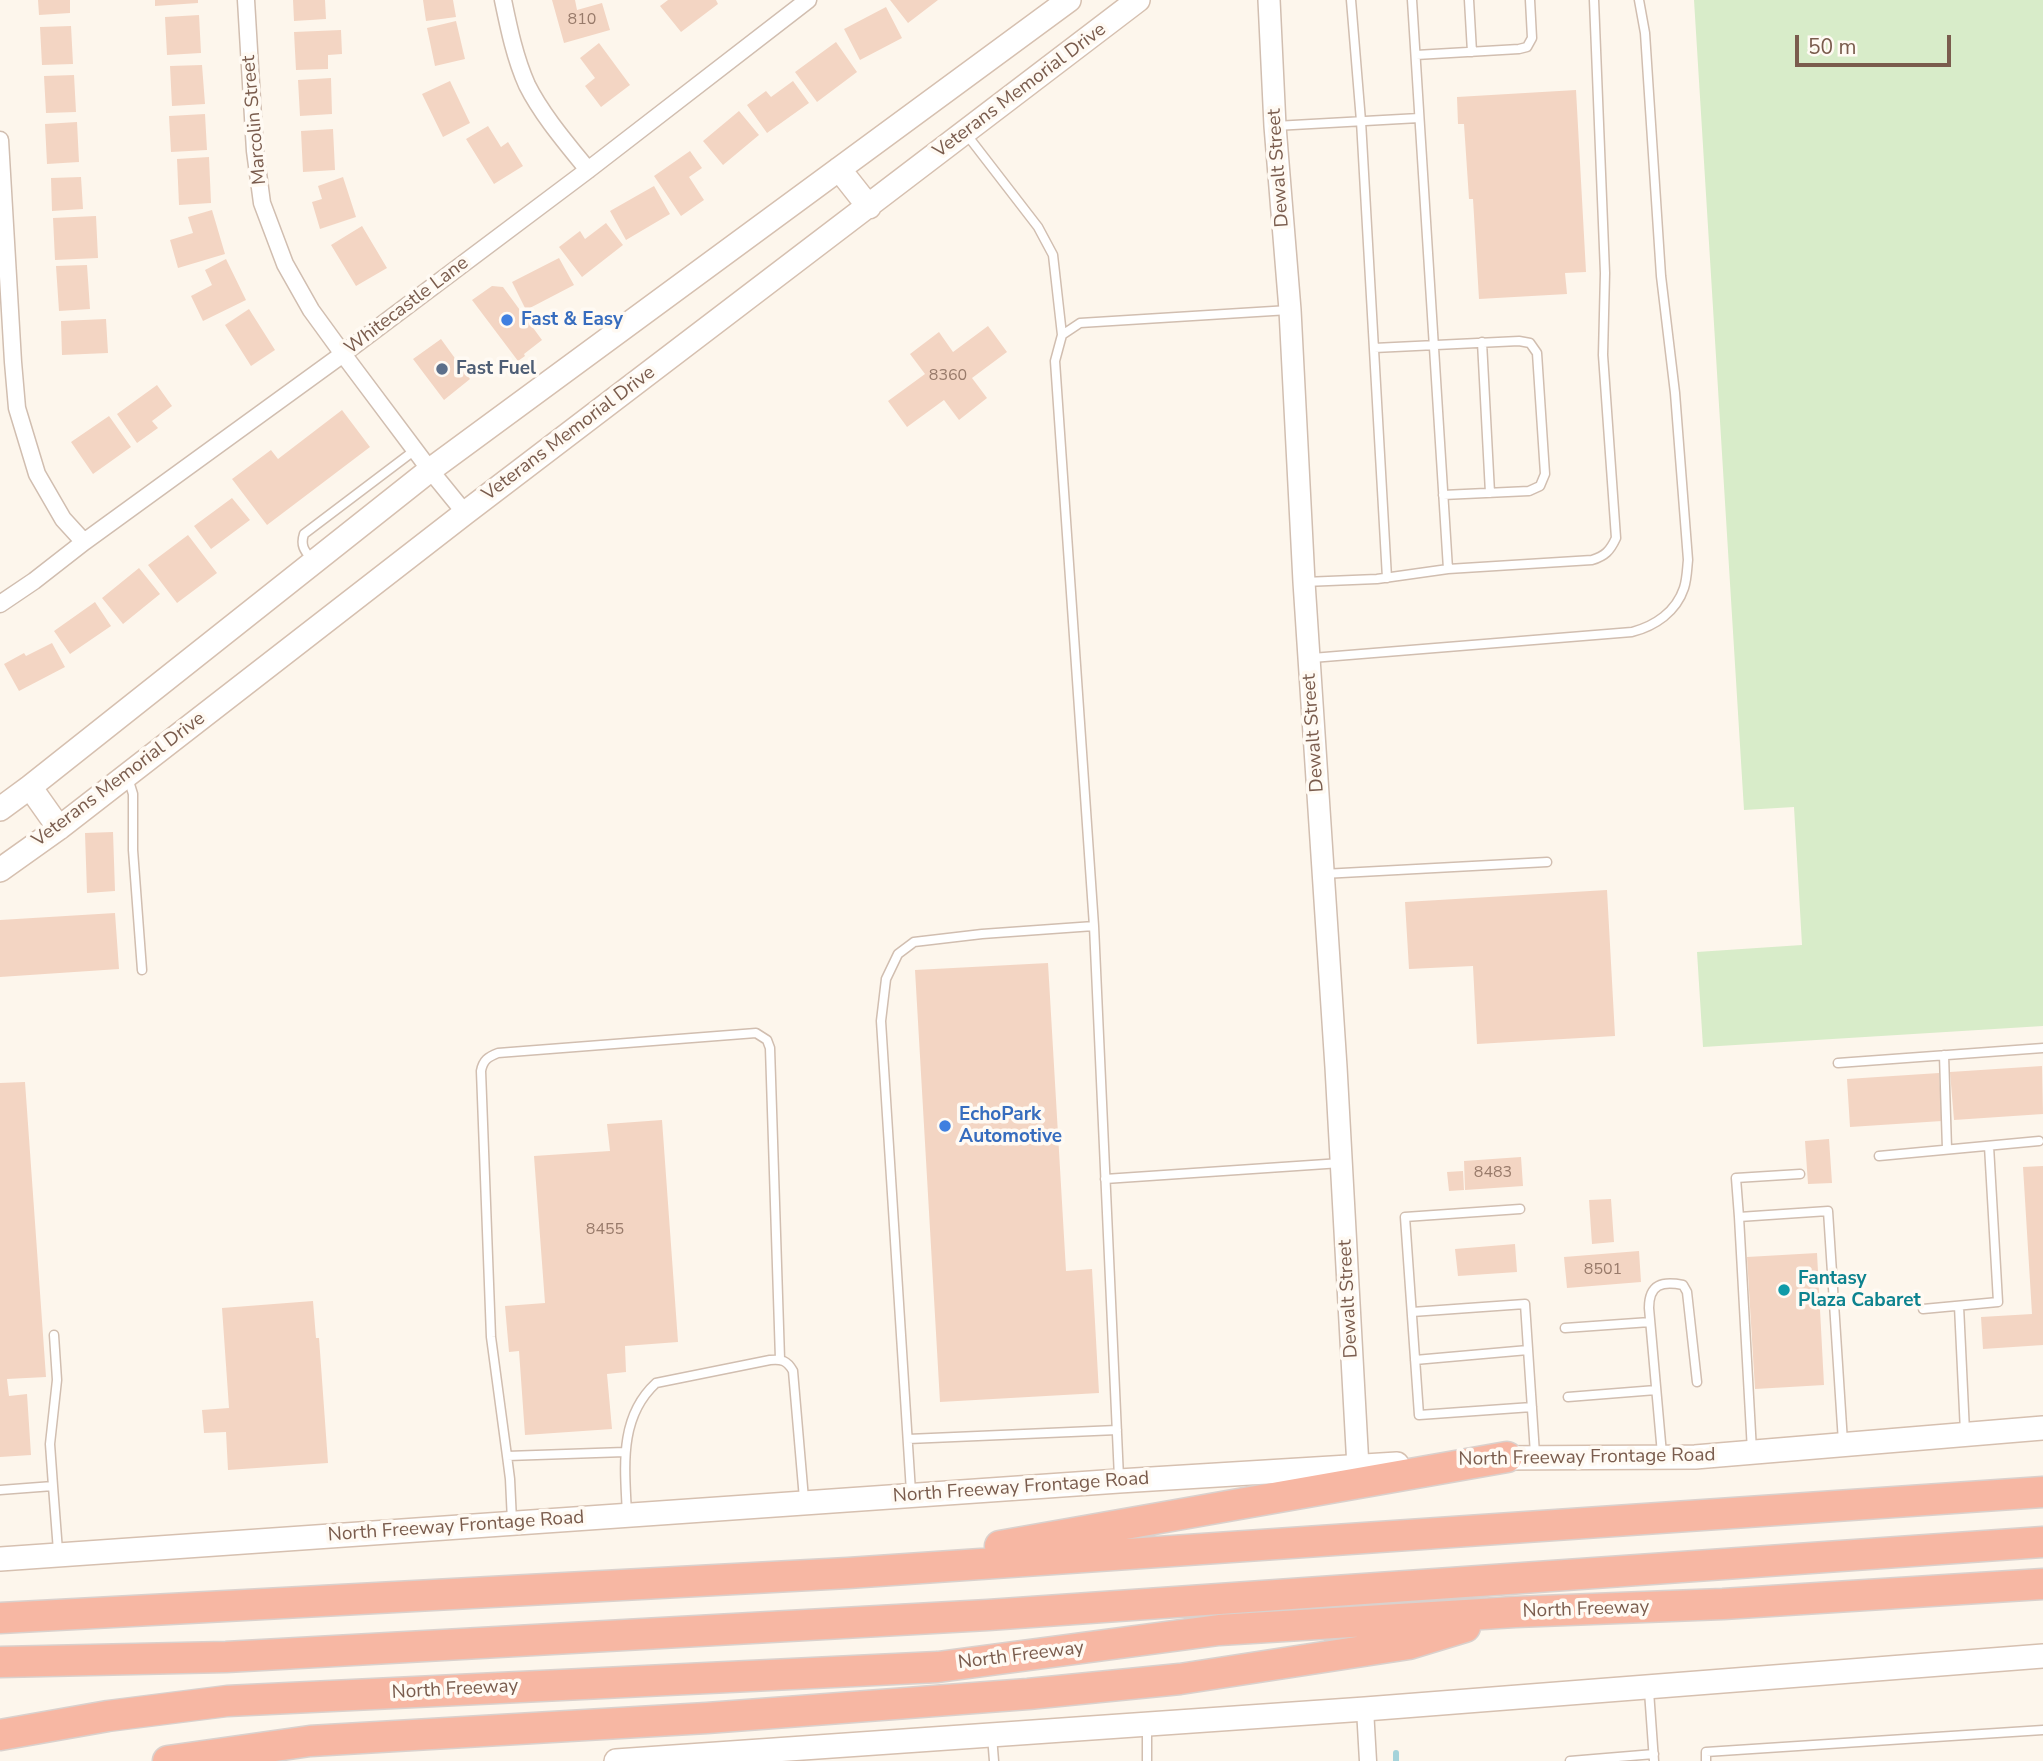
<!DOCTYPE html>
<style>
body{margin:0}
#map{position:relative;width:2043px;height:1761px;overflow:hidden;background:#fdf6ec;font-family:"Nunito Sans",sans-serif}
canvas{display:block}
.scale{position:absolute;left:1795px;top:35px;width:156px;height:32px;box-sizing:border-box;border:4px solid #7a5c4d;border-top:0;padding-left:9px;font-size:21px;line-height:24px;white-space:nowrap;color:#7a5c4d;-webkit-text-stroke:5px #fffaf3;paint-order:stroke}
</style>
<div id="map">
<canvas width="2043" height="1761"></canvas>
<div class="scale">50 m</div>
</div>
<script>
const ctx = document.querySelector('canvas').getContext('2d');
ctx.lineJoin = 'round';
function fillPath(path, color) { ctx.fillStyle = color; ctx.fill(path, 'evenodd'); }
function strokePath(path, color, width, dash) { ctx.strokeStyle = color; ctx.lineWidth = width; ctx.lineCap = dash ? 'butt' : 'round'; ctx.setLineDash(dash || []); ctx.stroke(path); }
function drawText(font, color, halo, rows, align = 'center') {
  ctx.font = font + ' "Nunito Sans",sans-serif'; ctx.lineWidth = 7; ctx.setLineDash([]); ctx.textBaseline = 'middle'; ctx.strokeStyle = halo; ctx.fillStyle = color; for (const [text, x, y, turn = 0] of rows) {
    ctx.save(); ctx.translate(x, y); ctx.rotate((+turn || 0) * Math.PI / 180); ctx.textAlign = isNaN(turn) ? turn : align; if (halo) ctx.strokeText(text, 0, 0); ctx.fillText(text, 0, 0); ctx.restore();
  }
}
fillPath(new Path2D(`
 M 1694,0 L 2043,0 L 2043,1026 L 1703,1047 L 1697,952 L 1802,945 L 1794,807 L 1744,810 Z`), '#d8ecc9');
strokePath(new Path2D(`
 M 1396,1753 L 1396,1761`), '#a5d3da', 6);
fillPath(new Path2D(`
 M 38,0 L 70,0 L 70,13 L 39,15 Z
 M 155,0 L 198,0 L 198,3 L 155,6 Z
 M 293,0 L 325,0 L 326,19 L 294,21 Z
 M 423,0 L 453,0 L 456,17 L 426,21 Z
 M 552,0 L 575,0 L 577,10 L 602,3 L 610,30 L 564,43 Z
 M 668,0 L 716,0 L 718,4 L 681,32 L 660,6 Z
 M 890,0 L 938,0 L 908,23 Z
 M 886,7 L 902,38 L 860,60 L 844,29 Z
 M 199,15 L 201,53 L 167,55 L 165,17 Z
 M 456,21 L 465,59 L 435,66 L 427,28 Z
 M 71,26 L 73,64 L 42,65 L 40,27 Z
 M 341,30 L 342,54 L 328,55 L 328,69 L 296,70 L 294,32 Z
 M 836,42 L 857,72 L 817,102 L 795,72 Z
 M 599,43 L 630,85 L 601,107 L 585,86 L 595,78 L 580,58 Z
 M 202,65 L 205,104 L 172,106 L 170,66 Z
 M 74,75 L 76,112 L 46,113 L 44,76 Z
 M 331,78 L 332,114 L 300,116 L 298,80 Z
 M 450,81 L 470,123 L 443,137 L 422,94 Z
 M 793,81 L 809,103 L 767,133 L 747,105 L 766,91 L 771,97 Z
 M 1576,90 L 1586,272 L 1565,273 L 1567,294 L 1479,299 L 1473,199 L 1469,199 L 1464,124 L 1458,124 L 1457,97 Z
 M 739,111 L 759,135 L 723,165 L 703,141 Z
 M 205,114 L 207,150 L 171,152 L 169,116 Z
 M 77,122 L 79,162 L 47,164 L 45,124 Z
 M 488,126 L 501,147 L 508,142 L 523,166 L 494,184 L 466,139 Z
 M 333,129 L 335,170 L 303,172 L 301,131 Z
 M 690,151 L 702,168 L 689,177 L 704,200 L 681,216 L 654,176 Z
 M 209,157 L 211,203 L 179,205 L 177,159 Z
 M 81,177 L 83,209 L 52,211 L 51,178 Z
 M 343,177 L 356,217 L 320,229 L 312,202 L 322,199 L 318,186 Z
 M 654,186 L 670,214 L 626,240 L 610,211 Z
 M 212,210 L 225,254 L 178,268 L 170,240 L 193,233 L 188,217 Z
 M 96,216 L 98,258 L 55,260 L 53,218 Z
 M 606,223 L 623,245 L 582,277 L 559,247 L 580,231 L 585,239 Z
 M 362,226 L 387,268 L 356,286 L 331,245 Z
 M 559,258 L 574,285 L 526,310 L 512,282 Z
 M 226,259 L 246,300 L 203,321 L 191,296 L 212,285 L 205,270 Z
 M 87,265 L 90,309 L 59,311 L 56,266 Z
 M 492,286 L 503,287 L 542,340 L 524,354 L 525,356 L 518,361 L 472,300 Z
 M 249,309 L 275,350 L 251,366 L 225,325 Z
 M 106,319 L 108,353 L 62,355 L 61,321 Z
 M 988,326 L 1007,352 L 972,378 L 987,398 L 959,420 L 944,400 L 907,427 L 888,401 L 925,374 L 910,354 L 939,332 L 953,352 Z
 M 441,339 L 470,379 L 444,400 L 413,359 Z
 M 157,385 L 172,406 L 152,421 L 158,428 L 137,443 L 117,414 Z
 M 342,410 L 370,447 L 267,525 L 232,479 L 271,450 L 278,459 Z
 M 109,416 L 131,447 L 93,474 L 71,442 Z
 M 232,498 L 250,520 L 211,549 L 194,526 Z
 M 188,535 L 217,573 L 177,603 L 148,565 Z
 M 139,568 L 160,594 L 123,624 L 102,598 Z
 M 95,602 L 111,626 L 70,654 L 54,631 Z
 M 52,643 L 65,667 L 19,691 L 4,664 L 24,653 L 26,656 Z
 M 113,832 L 115,891 L 87,893 L 85,833 Z
 M 1607,890 L 1615,1036 L 1477,1044 L 1473,966 L 1409,969 L 1405,902 Z
 M 115,913 L 119,969 L 0,977 L 0,920 Z
 M 1048,963 L 1066,1271 L 1092,1269 L 1099,1393 L 940,1402 L 915,970 Z
 M 2042,1066 L 2043,1114 L 1954,1120 L 1950,1072 Z
 M 1939,1073 L 1942,1121 L 1850,1127 L 1847,1079 Z
 M 25,1082 L 46,1377 L 7,1379 L 9,1396 L 27,1394 L 31,1455 L 0,1457 L 0,1083 Z
 M 662,1120 L 678,1342 L 625,1346 L 626,1372 L 607,1374 L 612,1429 L 525,1435 L 519,1351 L 509,1352 L 505,1306 L 545,1303 L 534,1156 L 610,1151 L 607,1124 Z
 M 1829,1139 L 1832,1183 L 1808,1184 L 1805,1141 Z
 M 1521,1157 L 1523,1186 L 1465,1190 L 1464,1161 Z
 M 2043,1166 L 2043,1345 L 1983,1349 L 1981,1317 L 2032,1314 L 2023,1167 Z
 M 1463,1171 L 1464,1190 L 1449,1191 L 1447,1172 Z
 M 1611,1199 L 1614,1242 L 1592,1244 L 1589,1200 Z
 M 1515,1244 L 1517,1272 L 1458,1276 L 1455,1249 Z
 M 1639,1251 L 1641,1282 L 1567,1288 L 1564,1257 Z
 M 1817,1253 L 1824,1385 L 1755,1389 L 1747,1257 Z
 M 313,1301 L 316,1338 L 319,1338 L 328,1463 L 228,1470 L 226,1432 L 204,1433 L 202,1410 L 229,1408 L 222,1308 Z`), '#f3d5c3');
const service = new Path2D(`
 M 1351,0 L 1361,121 L 1387,578
 M 1412,0 L 1448,569
 M 1469,0 L 1472,52
 M 1416,55 L 1519,49 L 1527,47 L 1532,38 L 1530,0
 M 1275,126 L 1419,118
 M 967,135 L 1038,227 L 1053,255 L 1062,335
 M 1482,342 L 1490,493
 M 1374,348 L 1519,341 L 1530,343 L 1537,353 L 1545,474 L 1540,486 L 1529,491 L 1443,495
 M 312,560 C 305,551 300,546 304,534 L 415,450
 M 1304,582 L 1377,579 L 1448,569 L 1592,560 C 1605,556 1610,551 1616,538 L 1603,355 L 1605,273 L 1594,0
 M 1312,658 L 1632,632 C 1655,626 1676,612 1684,588 C 1687,579 1687,569 1688,560 L 1675,393 L 1661,276 L 1645,33 L 1639,0
 M 128,778 L 133,794 L 133,850 L 142,970
 M 1323,874 L 1547,862
 M 1944,1055 L 1947,1149
 M 1838,1063 L 2043,1048
 M 1879,1156 L 2039,1141
 M 1105,1179 L 1341,1163
 M 1520,1209 L 1405,1217 L 1419,1415 L 1532,1407
 M 1739,1217 L 1736,1178 L 1800,1174
 M 1959,1306 L 1965,1432
 M 1923,1309 L 1998,1302 L 1989,1146
 M 1412,1312 L 1525,1304 L 1535,1454
 M 1565,1328 L 1650,1322
 M 1415,1360 L 1528,1350
 M 1568,1397 L 1656,1390
 M 908,1439 L 1117,1430
 M 1752,1451 L 1739,1217 L 1828,1211 L 1843,1442
 M 1662,1454 L 1649,1308 C 1649,1284 1662,1281 1683,1285 L 1687,1292 L 1697,1382
 M 507,1456 L 491,1337 L 481,1071 C 483,1060 488,1057 498,1053 L 756,1033 L 767,1040 L 770,1048 L 780,1359
 M 1119,1478 L 1094,926 L 1055,361 L 1062,335 L 1080,323 L 1289,310
 M 53,1486 L 50,1444 L 57,1380 L 54,1335
 M 0,1490 L 53,1486 L 58,1551
 M 911,1492 L 881,1021 L 886,979 L 898,954 L 914,942 L 982,934 L 1094,926
 M 627,1515 C 625,1468 618,1418 656,1383 L 770,1360 C 781,1359 787,1360 793,1371 L 804,1499
 M 512,1521 L 510,1479 L 507,1456 L 625,1452
 M 1649,1691 L 1654,1761
 M 992,1736 L 994,1761
 M 1147,1761 L 1147,1727
 M 1570,1761 L 1654,1754
 M 1706,1761 L 1706,1752 L 2043,1730`);
const minor = new Path2D(`
 M 246,0 L 255,151 L 262,203 L 285,264 L 311,310 L 343,354 L 430,470 L 465,513
 M 503,0 C 509,29 515,58 527,85 C 542,115 567,144 588,170
 M 0,140 L 13,362 L 17,408 L 37,474 L 63,519 L 84,542
 M 0,604 L 34,581 L 84,542 L 343,354 L 588,170 L 808,0
 M 1365,1709 L 1368,1761`);
const tertiary = new Path2D(`
 M 1269,0 L 1275,126 L 1290,310 L 1304,582 L 1336,1067 L 1358,1467`);
const secondary = new Path2D(`
 M 839,169 L 869,207
 M 30,787 L 59,828
 M 0,809 L 30,787 L 430,470 L 1069,0
 M 0,870 L 59,828 L 465,513 L 1138,0
 M 1491,1458 L 1695,1457 L 2043,1428
 M 0,1559 L 1119,1481 L 1397,1464
 M 616,1761 L 1365,1709 L 2043,1656`);
const motorway = new Path2D(`
 M 1000,1546 L 1507,1457
 M 0,1618 L 848,1573 L 2043,1492
 M 0,1662 L 226,1657 L 988,1615 L 2043,1542
 M 0,1735 L 108,1716 L 227,1701 L 938,1667 L 1219,1630 L 1515,1612 L 1723,1604 L 2043,1584
 M 168,1761 L 310,1741 L 707,1718 L 1028,1694 L 1180,1679 L 1409,1644 L 1465,1627`);
strokePath(service, '#d1beb0', 11);
strokePath(minor, '#d1beb0', 19);
strokePath(tertiary, '#d1beb0', 24);
strokePath(secondary, '#d6c0b0', 26);
strokePath(motorway, '#dad1cd', 33);
strokePath(service, '#fff', 8);
strokePath(minor, '#fff', 16);
strokePath(tertiary, '#fff', 21);
strokePath(secondary, '#fff', 23);
strokePath(motorway, '#f7b7a3', 30);
for (const [x, y, r, color] of [
 [507,320,7,"#3f7fe0"],
 [442,369,7,"#5c6f8a"],
 [945,1126,7,"#3f7fe0"],
 [1784,1290,7,"#0f9aa8"]
]) { const dot = new Path2D(); dot.arc(x, y, r, 0, 2 * Math.PI); ctx.fillStyle = color; ctx.fill(dot); strokePath(dot, '#fffaf3', 2.5); }
drawText('16px', '#987a6a', null, [
 ["810",582,20],
 ["8360",948,376],
 ["8483",1493,1173],
 ["8455",605,1230],
 ["8501",1603,1270]
]);
drawText('19px', '#7a5c4d', '#fffaf3', [
 ["Veterans Memorial Drive",1020,91,-37],
 ["Marcolin Street",255,120,-95],
 ["Dewalt Street",1279,168,-94],
 ["Whitecastle Lane",407,306,-37],
 ["Veterans Memorial Drive",569,434,-37],
 ["Dewalt Street",1314,733,-94],
 ["Veterans Memorial Drive",119,780,-37],
 ["Dewalt Street",1349,1299,-93],
 ["North Freeway Frontage Road",1587,1458,-1],
 ["North Freeway Frontage Road",1021,1488,-4],
 ["North Freeway Frontage Road",456,1527,-4],
 ["North Freeway",1586,1610,-2],
 ["North Freeway",1021,1656,-7],
 ["North Freeway",455,1690,-3]
]);
drawText('bold 19px', '#366cbe', '#fffaf3', [
 ["Fast & Easy",521,320],
 ["EchoPark",959,1115],
 ["Automotive",959,1137]
], 'left');
drawText('bold 19px', '#4e5e75', '#fffaf3', [
 ["Fast Fuel",456,369]
], 'left');
drawText('bold 19px', '#0d838f', '#fffaf3', [
 ["Fantasy",1798,1279],
 ["Plaza Cabaret",1798,1301]
], 'left');
</script>
